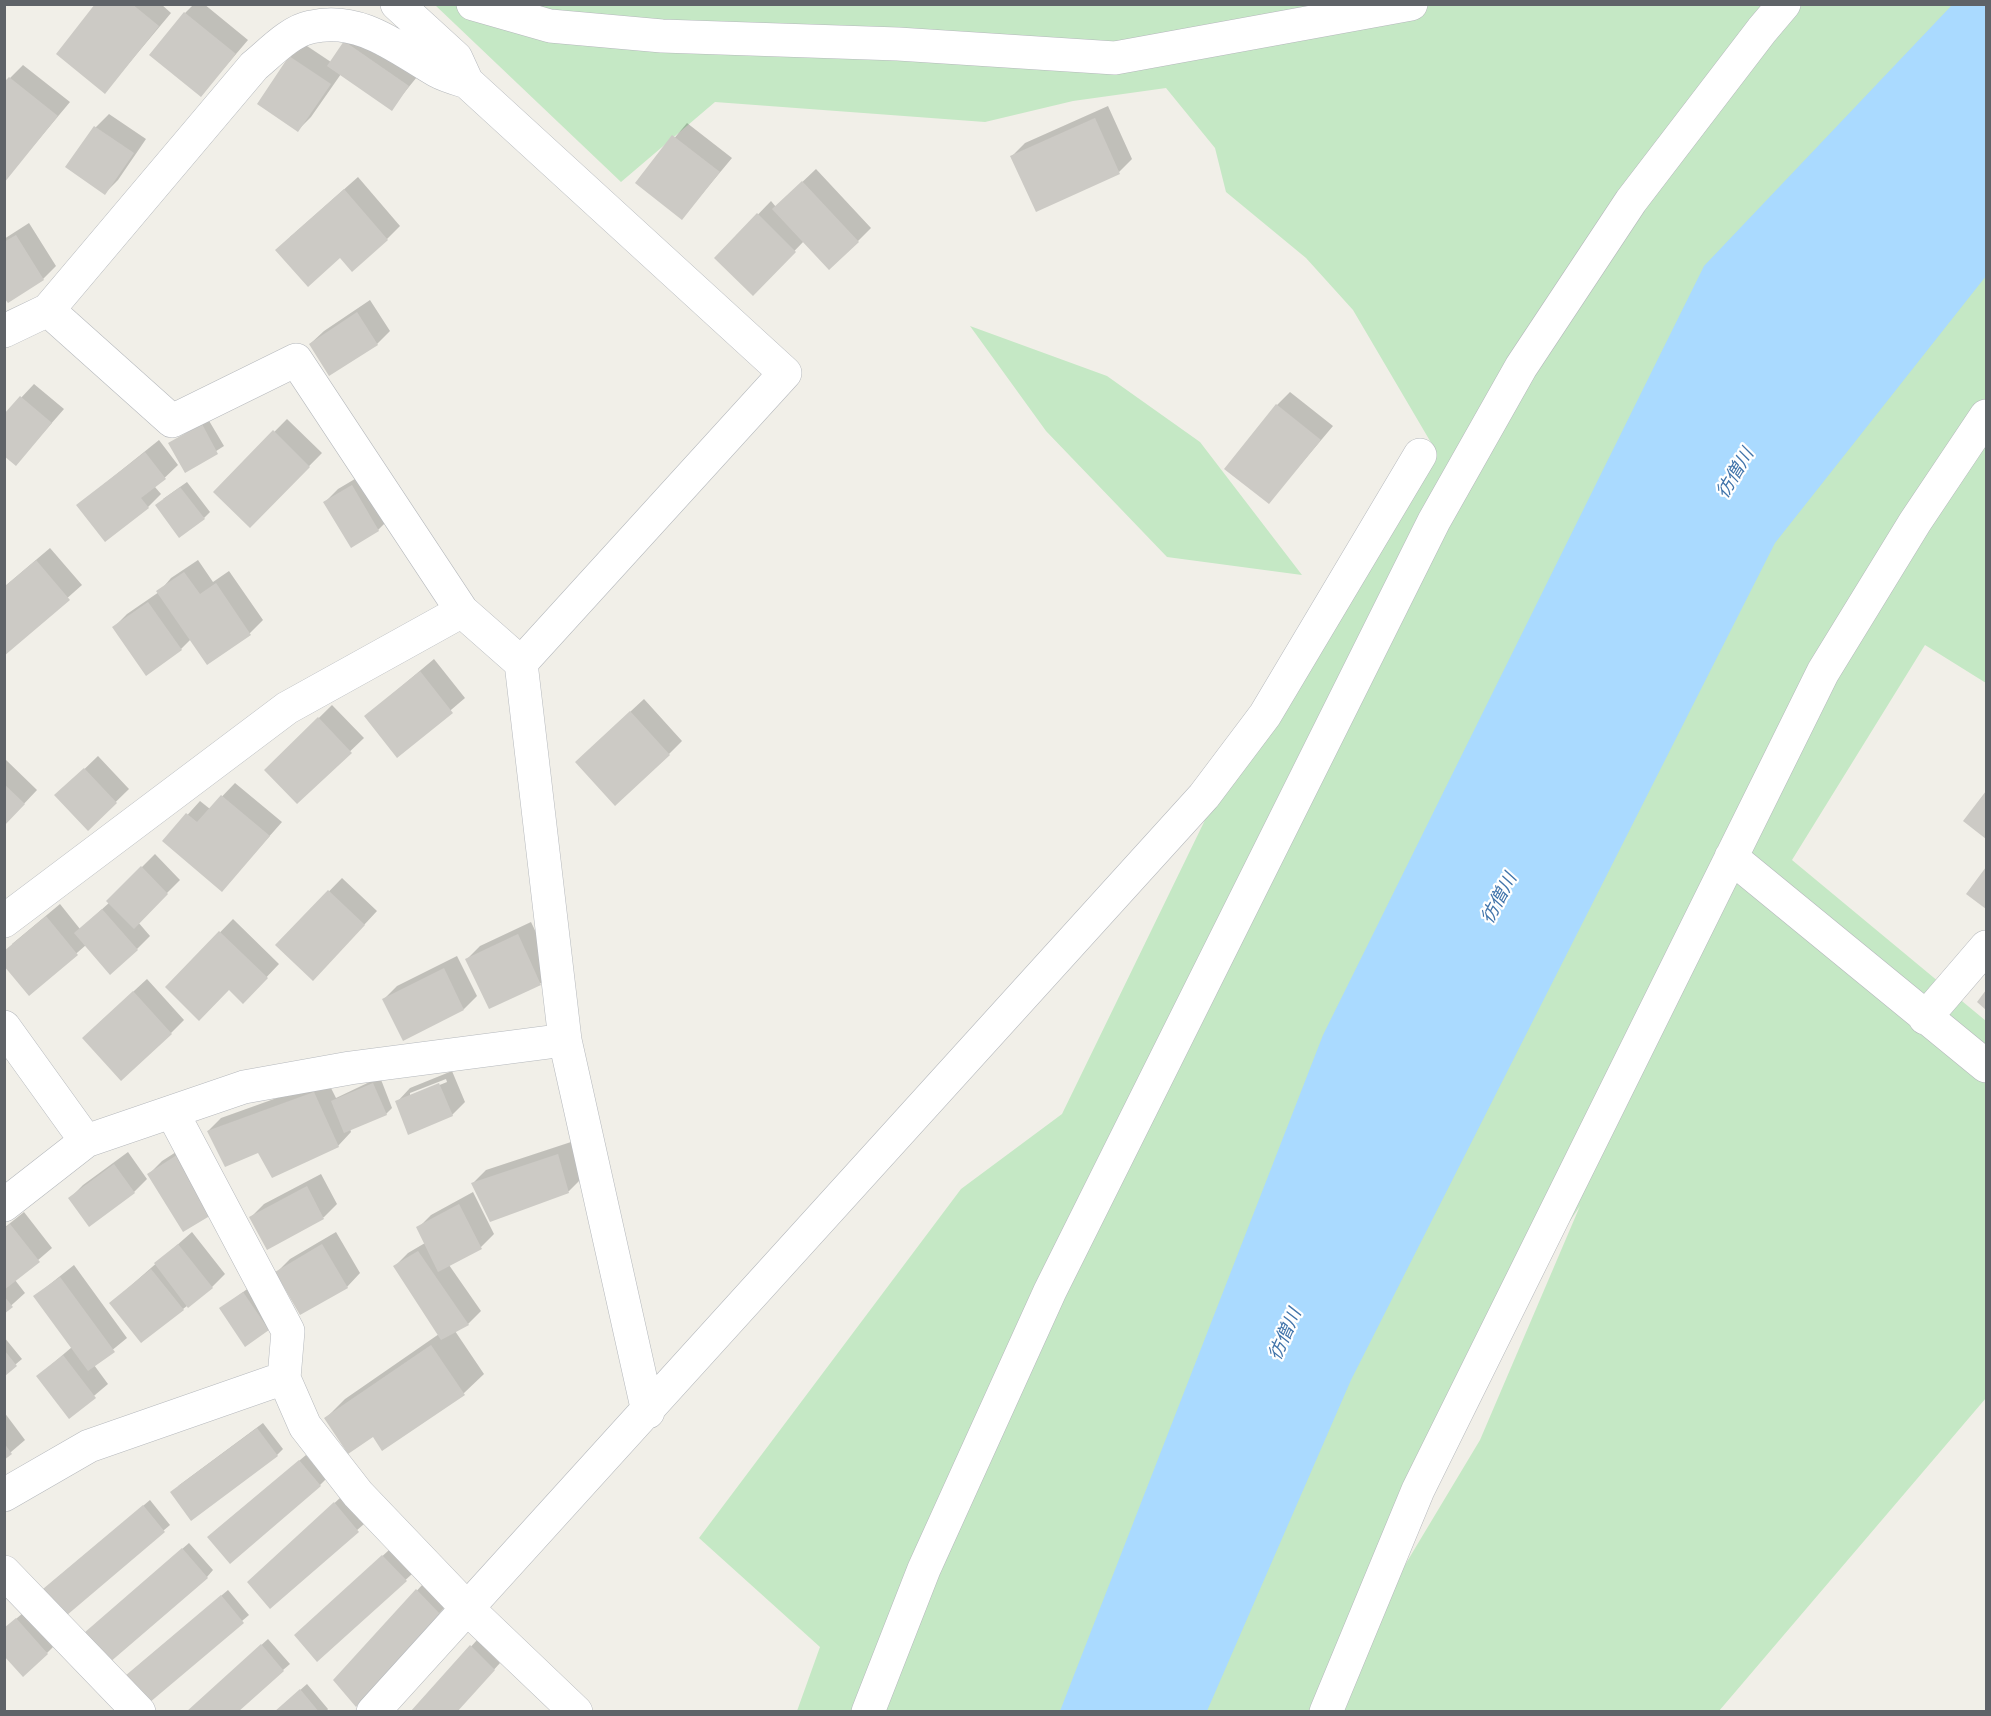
<!DOCTYPE html>
<meta charset="utf-8">
<style>
body{margin:0}
#map{position:relative;width:1991px;height:1716px;overflow:hidden;background:#f1efe8;font-family:"Sofia Sans Condensed",sans-serif}
canvas{display:block}
.frame{position:absolute;inset:0;border:6px solid #5f6368;pointer-events:none}
</style>
<div id="map">
<canvas width="1991" height="1716"></canvas>
<div class="frame"></div>
</div>
<script>
const ctx = document.querySelector('canvas').getContext('2d');
ctx.lineJoin = 'round';
function fillPath(path, color) { ctx.fillStyle = color; ctx.fill(path, 'evenodd'); }
function strokePath(path, color, width, dash) { ctx.strokeStyle = color; ctx.lineWidth = width; ctx.lineCap = dash ? 'butt' : 'round'; ctx.setLineDash(dash || []); ctx.stroke(path); }
function drawText(font, color, halo, rows, align = 'center') {
  ctx.font = font + ' "Sofia Sans Condensed","Noto Sans JP",sans-serif'; ctx.lineWidth = 4.5; ctx.setLineDash([]); ctx.textBaseline = 'middle'; ctx.strokeStyle = halo; ctx.fillStyle = color; for (const [text, x, y, turn = 0] of rows) {
    ctx.save(); ctx.translate(x, y); ctx.rotate((+turn || 0) * Math.PI / 180); ctx.textAlign = isNaN(turn) ? turn : align; if (halo) ctx.strokeText(text, 0, 0); ctx.fillText(text, 0, 0); ctx.restore();
  }
}
fillPath(new Path2D(`
 M 435,5 L 1986,5 L 1986,683 L 1925,645 L 1792,860 L 1986,1021 L 1986,1398 L 1719,1711 L 797,1711 L 820,1647 L 699,1538 L 961,1189 L 1062,1114 L 1205,820 L 1433,446 L 1353,310 L 1306,258 L 1226,192 L 1215,148 L 1166,88 L 1073,101 L 985,122 L 715,102 L 621,182 ZM 1580,1206 L 1480,1440 L 1390,1590 L 1500,1326 Z
 M 970,326 L 1107,376 L 1200,442 L 1302,575 L 1167,557 L 1046,431 Z`), '#c5e8c5');
fillPath(new Path2D(`
 M 1953,4 L 1986,5 L 1986,276 L 1775,543 L 1351,1380 L 1207,1711 L 1060,1711 L 1323,1035 L 1704,266 Z`), '#aadaff');
fillPath(new Path2D(`
 M 97,4 L 161,4 L 171,13 L 105,92 Z
 M 194,4 L 204,4 L 248,40 L 201,95 L 185,13 Z
 M 358,29 L 421,72 L 391,109 L 341,74 L 311,117 L 298,130 L 259,104 L 290,57 L 304,44 L 331,62 Z
 M 23,65 L 70,102 L 4,181 L 10,78 Z
 M 1108,106 L 1132,159 L 1119,172 L 1012,156 L 1025,143 Z
 M 109,114 L 146,139 L 118,180 L 105,193 L 68,166 L 96,127 Z
 M 687,123 L 732,158 L 682,218 L 637,183 Z
 M 816,169 L 871,228 L 858,241 L 804,241 L 753,294 L 716,258 L 771,201 L 776,207 Z
 M 358,177 L 400,226 L 387,239 L 340,256 L 290,237 Z
 M 29,223 L 56,266 L 43,279 L 4,295 L 4,239 Z
 M 370,300 L 390,331 L 377,344 L 330,374 L 310,344 L 324,331 Z
 M 34,384 L 64,409 L 16,464 L 4,416 Z
 M 1290,392 L 1333,426 L 1269,502 L 1277,405 Z
 M 208,419 L 224,446 L 185,471 L 170,444 Z
 M 287,419 L 322,453 L 250,526 L 215,492 Z
 M 159,440 L 178,465 L 155,487 L 161,494 L 148,507 L 78,505 Z
 M 365,473 L 391,517 L 378,530 L 325,502 L 338,489 Z
 M 187,482 L 210,512 L 204,518 L 163,499 Z
 M 50,548 L 82,585 L 4,654 L 4,587 Z
 M 198,560 L 213,582 L 229,571 L 263,620 L 250,633 L 208,663 L 191,639 L 181,649 L 114,627 L 127,614 L 159,592 L 171,578 Z
 M 434,659 L 465,698 L 397,756 L 366,716 Z
 M 644,699 L 682,741 L 669,754 L 590,749 Z
 M 332,705 L 364,738 L 297,802 L 266,770 Z
 M 98,756 L 129,789 L 88,829 L 70,783 Z
 M 4,758 L 37,790 L 4,825 Z
 M 235,783 L 282,822 L 222,890 L 164,841 L 200,801 L 210,809 Z
 M 1986,794 L 1986,838 L 1965,820 Z
 M 155,854 L 180,880 L 138,922 L 150,936 L 137,949 L 86,945 L 30,994 L 12,944 L 60,904 L 80,929 L 110,902 L 108,901 Z
 M 1986,869 L 1986,908 L 1968,894 Z
 M 342,878 L 377,911 L 326,966 L 277,945 Z
 M 233,919 L 279,964 L 243,1002 L 229,988 L 167,987 Z
 M 531,922 L 554,970 L 541,983 L 490,1007 L 467,959 L 480,946 Z
 M 457,956 L 477,996 L 464,1009 L 384,999 L 397,986 Z
 M 147,979 L 184,1020 L 171,1033 L 97,1025 Z
 M 452,1071 L 465,1102 L 452,1115 L 397,1102 L 410,1088 ZM 446,1079 L 447,1082 L 410,1097 L 410,1093 Z
 M 380,1077 L 392,1108 L 386,1114 L 350,1129 L 351,1132 L 338,1146 L 208,1131 L 221,1118 L 327,1080 L 336,1098 Z
 M 571,1142 L 582,1178 L 569,1191 L 491,1220 L 473,1183 L 486,1170 Z
 M 190,1143 L 225,1199 L 149,1174 L 162,1161 Z
 M 128,1152 L 147,1179 L 134,1192 L 70,1198 L 83,1185 Z
 M 321,1174 L 337,1204 L 324,1217 L 267,1248 L 251,1217 L 264,1204 Z
 M 473,1192 L 494,1234 L 481,1247 L 449,1265 L 481,1311 L 468,1324 L 455,1331 L 484,1374 L 464,1393 L 383,1449 L 373,1434 L 326,1418 L 345,1399 L 439,1334 L 395,1266 L 408,1253 L 425,1243 L 418,1228 L 431,1215 Z
 M 24,1212 L 52,1248 L 15,1280 L 25,1293 L 4,1312 L 4,1228 Z
 M 192,1232 L 225,1274 L 212,1287 L 183,1309 L 111,1303 Z
 M 336,1232 L 360,1273 L 347,1287 L 277,1272 L 290,1259 Z
 M 74,1265 L 127,1338 L 94,1365 L 108,1384 L 69,1417 L 38,1376 L 72,1347 L 35,1296 Z
 M 250,1287 L 274,1323 L 268,1329 L 221,1308 Z
 M 4,1337 L 22,1359 L 4,1374 Z
 M 4,1412 L 25,1440 L 4,1458 Z
 M 263,1423 L 283,1449 L 277,1455 L 178,1486 Z
 M 306,1455 L 326,1479 L 320,1485 L 215,1531 Z
 M 341,1497 L 364,1524 L 270,1607 L 256,1576 Z
 M 150,1500 L 170,1525 L 60,1619 L 45,1588 Z
 M 189,1543 L 213,1570 L 207,1577 L 92,1627 Z
 M 389,1550 L 412,1574 L 318,1660 L 303,1629 Z
 M 423,1584 L 445,1607 L 362,1699 L 335,1680 Z
 M 228,1590 L 249,1615 L 149,1701 L 133,1670 Z
 M 23,1613 L 53,1647 L 47,1653 L 4,1629 Z
 M 268,1639 L 290,1664 L 283,1670 L 236,1712 L 187,1712 Z
 M 477,1640 L 500,1663 L 456,1712 L 412,1712 Z
 M 307,1684 L 328,1709 L 326,1712 L 275,1712 Z`), '#0003');
fillPath(new Path2D(`
 M 95,4 L 132,4 L 159,26 L 105,94 L 56,54 Z
 M 184,12 L 236,54 L 201,97 L 149,55 Z
 M 344,41 L 409,86 L 392,111 L 327,66 Z
 M 289,56 L 331,84 L 298,132 L 257,104 Z
 M 9,77 L 58,116 L 4,183 L 4,82 Z
 M 1095,118 L 1120,174 L 1036,212 L 1010,156 Z
 M 94,126 L 134,153 L 105,195 L 65,167 Z
 M 672,135 L 720,172 L 682,220 L 635,183 Z
 M 802,181 L 859,242 L 829,270 L 772,209 Z
 M 344,189 L 388,240 L 352,272 L 340,258 L 308,287 L 275,250 Z
 M 757,213 L 796,252 L 753,296 L 714,258 Z
 M 16,235 L 44,280 L 8,303 L 4,298 L 4,242 Z
 M 357,312 L 378,345 L 329,376 L 309,344 Z
 M 20,396 L 52,423 L 16,466 L 4,456 L 4,414 Z
 M 1276,404 L 1321,440 L 1269,504 L 1224,469 Z
 M 202,424 L 218,454 L 185,473 L 168,443 Z
 M 273,430 L 310,467 L 250,528 L 213,492 Z
 M 145,452 L 166,479 L 141,498 L 149,508 L 105,542 L 76,505 Z
 M 352,485 L 379,531 L 351,548 L 323,502 Z
 M 180,487 L 205,519 L 179,538 L 155,505 Z
 M 36,560 L 70,600 L 4,656 L 4,587 Z
 M 184,572 L 200,594 L 216,583 L 251,635 L 207,665 L 156,591 Z
 M 148,602 L 182,650 L 146,676 L 112,627 Z
 M 420,671 L 453,713 L 397,758 L 364,716 Z
 M 630,711 L 670,755 L 615,806 L 575,762 Z
 M 318,717 L 352,753 L 297,804 L 264,770 Z
 M 84,768 L 117,803 L 88,831 L 54,795 Z
 M 4,784 L 25,804 L 4,826 Z
 M 1986,791 L 1986,839 L 1963,821 Z
 M 221,795 L 270,836 L 222,892 L 162,841 L 186,813 L 197,822 Z
 M 141,866 L 168,894 L 134,929 L 106,901 Z
 M 1986,867 L 1986,909 L 1966,894 Z
 M 328,890 L 365,925 L 313,981 L 275,945 Z
 M 102,909 L 138,950 L 110,975 L 74,933 Z
 M 46,916 L 78,955 L 29,996 L 4,966 L 4,951 Z
 M 219,931 L 268,978 L 243,1004 L 229,990 L 199,1021 L 165,987 Z
 M 518,934 L 541,985 L 489,1009 L 465,959 Z
 M 444,968 L 464,1010 L 403,1041 L 382,999 Z
 M 1986,990 L 1986,1010 L 1977,1002 Z
 M 133,991 L 172,1034 L 121,1081 L 82,1038 Z
 M 373,1083 L 387,1115 L 344,1133 L 331,1101 Z
 M 439,1083 L 453,1116 L 408,1135 L 395,1101 Z
 M 314,1092 L 339,1147 L 272,1178 L 258,1153 L 225,1167 L 207,1131 Z
 M 558,1154 L 569,1193 L 490,1222 L 471,1183 Z
 M 177,1155 L 213,1214 L 183,1232 L 147,1174 Z
 M 114,1164 L 135,1193 L 89,1227 L 68,1198 Z
 M 307,1186 L 324,1219 L 267,1250 L 249,1217 Z
 M 459,1204 L 482,1249 L 438,1272 L 416,1227 Z
 M 10,1224 L 40,1262 L 4,1290 L 4,1229 Z
 M 178,1244 L 213,1288 L 188,1308 L 154,1263 Z
 M 322,1244 L 348,1288 L 300,1315 L 275,1272 Z
 M 418,1251 L 469,1325 L 441,1340 L 393,1266 Z
 M 151,1269 L 184,1310 L 141,1343 L 109,1303 Z
 M 60,1277 L 115,1352 L 88,1371 L 33,1296 Z
 M 243,1292 L 269,1330 L 245,1347 L 219,1308 Z
 M 4,1296 L 13,1307 L 4,1314 Z
 M 431,1345 L 465,1395 L 382,1451 L 373,1437 L 348,1454 L 324,1418 Z
 M 5,1351 L 17,1366 L 5,1376 Z
 M 63,1355 L 96,1398 L 69,1419 L 36,1376 Z
 M 257,1428 L 278,1456 L 191,1521 L 170,1492 Z
 M 4,1443 L 12,1454 L 4,1460 Z
 M 299,1460 L 321,1486 L 230,1564 L 207,1537 Z
 M 334,1502 L 359,1532 L 270,1609 L 247,1582 Z
 M 143,1505 L 165,1532 L 60,1621 L 37,1594 Z
 M 182,1548 L 208,1578 L 109,1663 L 84,1633 Z
 M 382,1555 L 407,1581 L 317,1662 L 294,1635 Z
 M 416,1589 L 440,1614 L 356,1707 L 333,1680 Z
 M 221,1595 L 244,1623 L 149,1703 L 125,1676 Z
 M 16,1618 L 48,1654 L 23,1677 L 4,1656 L 4,1628 Z
 M 261,1644 L 284,1671 L 238,1712 L 186,1712 Z
 M 470,1645 L 495,1670 L 457,1712 L 410,1712 Z
 M 300,1689 L 319,1712 L 274,1712 Z`), '#cccac5');
const street = new Path2D(`
 M 397,4 L 456,58 L 467,82
 M 473,4 L 550,26 L 662,36 L 898,44 L 1115,58 L 1411,4
 M 48,310 L 254,66 C 270,53 290,31 311,27 C 361,16 397,48 437,71 C 446,76 457,79 467,82 L 785,373 L 521,663 L 565,1040 L 648,1412
 M 4,331 L 48,310 L 172,421 L 296,360 L 462,611 L 521,663
 M 1731,857 L 1986,1066
 M 4,921 L 287,708 L 462,611
 M 1925,1018 L 1986,947
 M 4,1027 L 86,1141
 M 172,1112 L 288,1331 L 284,1378 L 305,1426 L 358,1494 L 467,1608 L 576,1712
 M 4,1205 L 86,1141 L 244,1087 L 350,1068 L 565,1040
 M 4,1495 L 89,1446 L 284,1378
 M 4,1572 L 139,1712
 M 373,1712 L 1204,796 L 1265,715 L 1420,455
 M 868,1712 L 924,1569 L 1050,1291 L 1434,521 L 1521,367 L 1631,201 L 1762,30 L 1784,4
 M 1326,1712 L 1418,1490 L 1823,672 L 1915,522 L 1986,416`);
strokePath(street, '#b5b8bc', 34);
strokePath(street, '#fff', 33);
drawText('italic 18px', '#4174aa', '#fff', [
 ["彷僧川",1736,474,-59],
 ["彷僧川",1500,899,-62],
 ["彷僧川",1286,1335,-66]
]);
</script>
